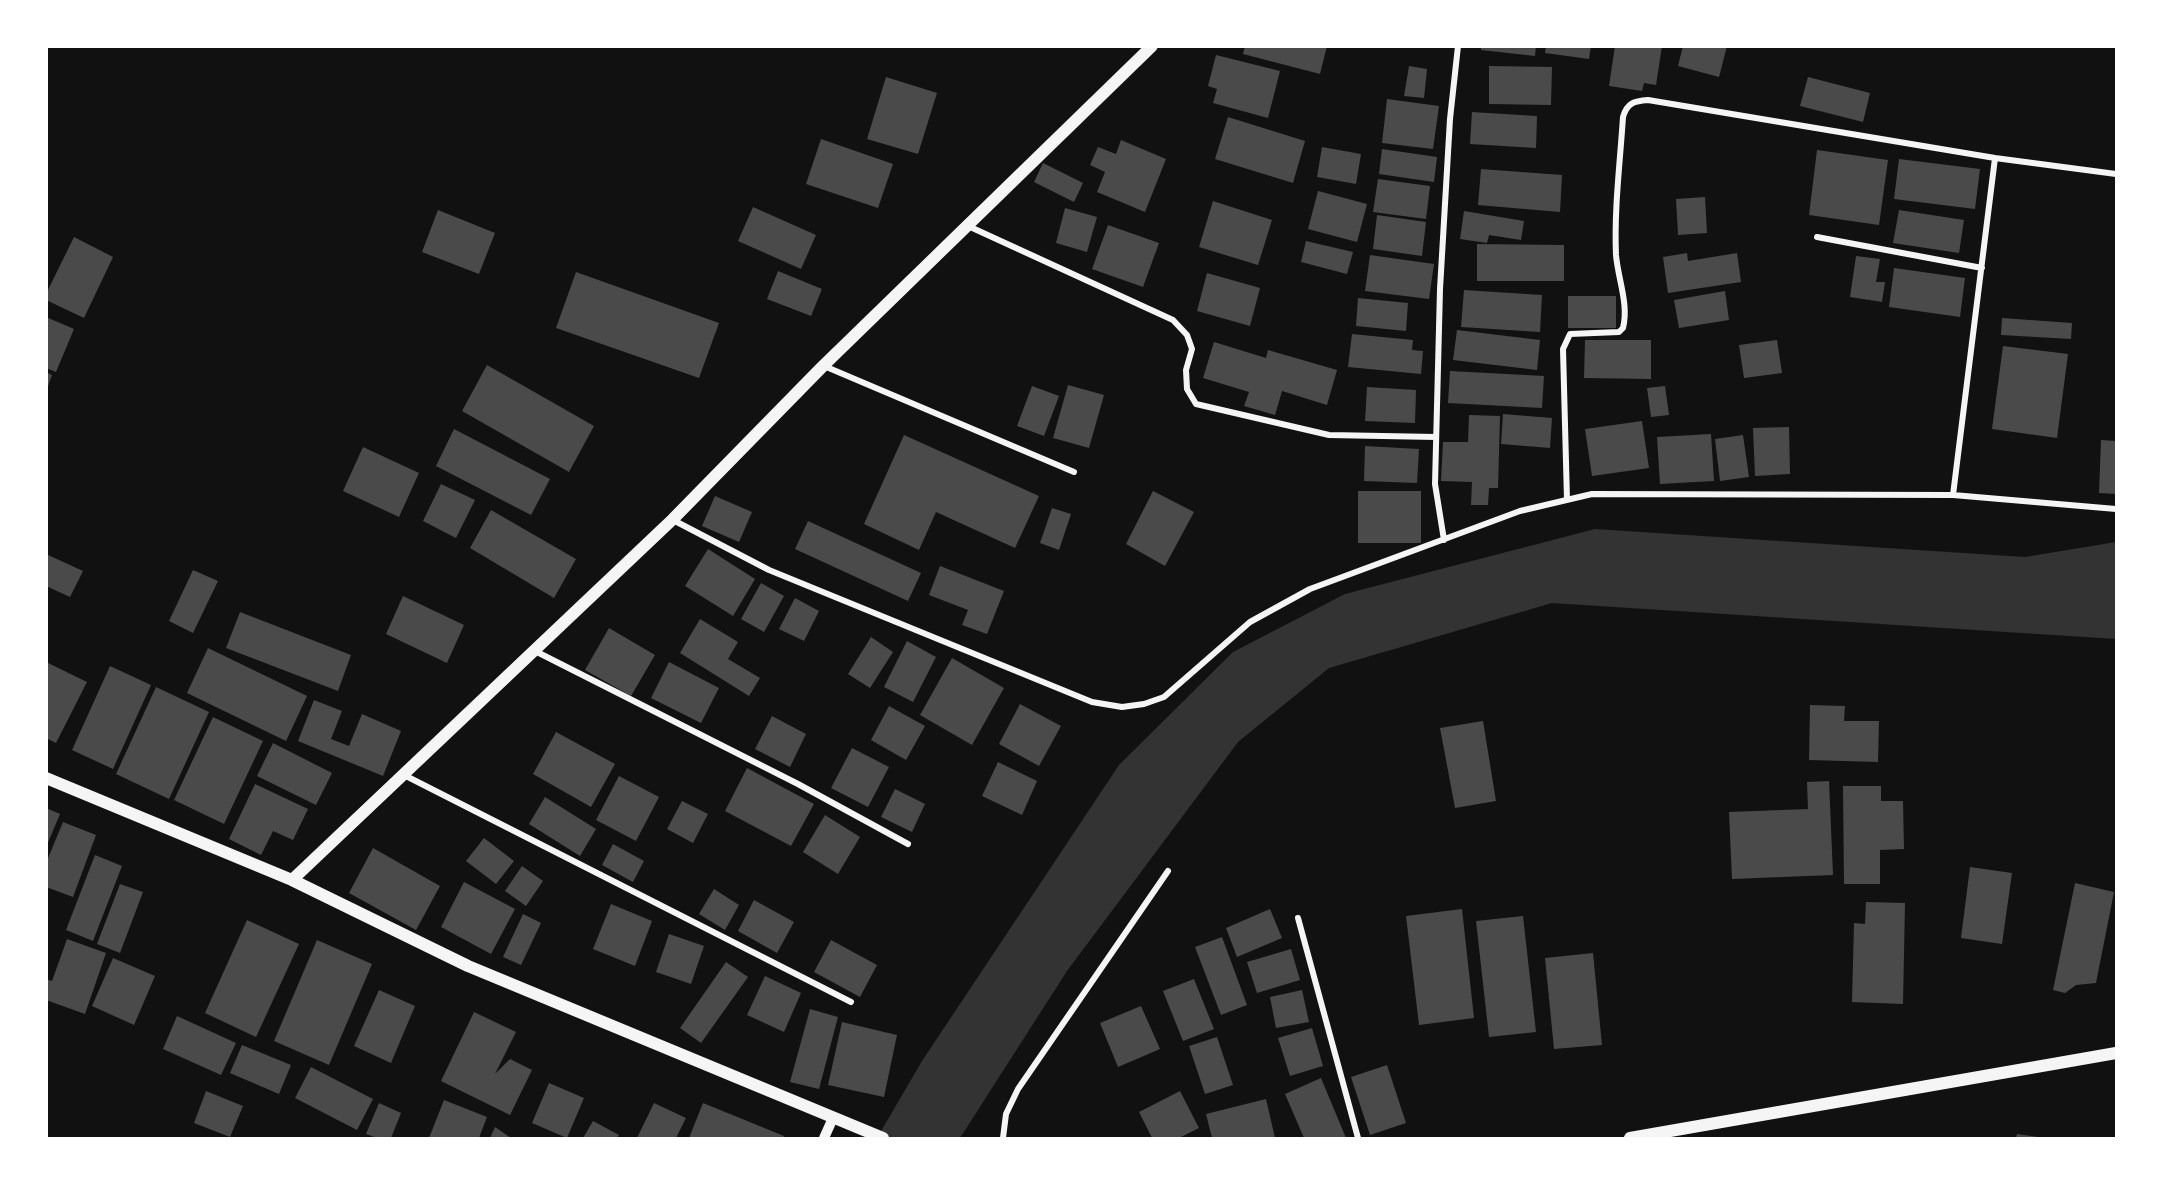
<!DOCTYPE html>
<style>
body{margin:0}
#map{position:relative;width:2163px;height:1185px;overflow:hidden;background:#111;font-family:Manrope,sans-serif}
canvas{display:block}
.frame{position:absolute;inset:0;border:48px solid #fff;pointer-events:none}
</style>
<div id="map">
<canvas width="2163" height="1185"></canvas>
<div class="frame"></div>
</div>
<script>
const ctx = document.querySelector('canvas').getContext('2d');
ctx.lineJoin = 'round';
function fillPath(path, color) { ctx.fillStyle = color; ctx.fill(path, 'evenodd'); }
function strokePath(path, color, width, dash) { ctx.strokeStyle = color; ctx.lineWidth = width; ctx.lineCap = dash ? 'butt' : 'round'; ctx.setLineDash(dash || []); ctx.stroke(path); }
fillPath(new Path2D(`
 M 1595,529 L 2025,557 L 2116,542 L 2116,639 L 1552,603 L 1329,668 L 1238,742 L 1067,971 L 960,1138 L 877,1138 L 922,1061 L 1119,765 L 1233,652 L 1345,594 Z`), '#333');
fillPath(new Path2D(`
 M 1245,46 L 1327,46 L 1320,74 L 1243,54 Z
 M 1481,46 L 1536,46 L 1535,56 L 1481,50 Z
 M 1546,46 L 1591,46 L 1589,59 L 1545,53 Z
 M 1615,46 L 1662,46 L 1656,85 L 1644,83 L 1642,91 L 1609,86 Z
 M 1683,46 L 1727,46 L 1719,77 L 1678,66 Z
 M 1216,55 L 1280,71 L 1268,118 L 1213,103 L 1217,89 L 1208,86 Z
 M 1409,66 L 1427,69 L 1424,98 L 1404,96 Z
 M 1489,66 L 1552,67 L 1551,105 L 1489,104 Z
 M 886,77 L 937,93 L 918,154 L 867,139 Z
 M 1808,77 L 1870,93 L 1863,122 L 1800,106 Z
 M 1387,99 L 1439,106 L 1433,149 L 1382,143 Z
 M 1472,112 L 1537,116 L 1536,148 L 1470,144 Z
 M 1228,117 L 1305,141 L 1293,183 L 1215,159 Z
 M 821,139 L 893,164 L 878,208 L 806,184 Z
 M 1121,140 L 1166,159 L 1145,212 L 1097,192 L 1105,172 L 1090,165 L 1098,147 L 1116,154 Z
 M 1322,147 L 1361,154 L 1356,184 L 1317,177 Z
 M 1382,149 L 1437,157 L 1434,182 L 1379,174 Z
 M 1817,150 L 1888,160 L 1879,225 L 1809,215 Z
 M 1899,159 L 1980,169 L 1975,209 L 1894,199 Z
 M 1043,163 L 1083,183 L 1074,202 L 1034,182 Z
 M 1481,169 L 1562,175 L 1560,212 L 1478,205 Z
 M 1378,179 L 1430,186 L 1426,219 L 1373,212 Z
 M 1318,191 L 1367,204 L 1357,242 L 1308,229 Z
 M 1705,197 L 1707,233 L 1678,235 L 1676,199 Z
 M 1213,201 L 1272,220 L 1258,265 L 1199,247 Z
 M 753,207 L 816,235 L 801,269 L 738,241 Z
 M 1065,208 L 1097,217 L 1087,252 L 1056,243 Z
 M 438,210 L 495,233 L 479,274 L 422,252 Z
 M 1899,210 L 1964,220 L 1959,253 L 1893,243 Z
 M 1464,211 L 1524,221 L 1521,240 L 1489,235 L 1487,243 L 1460,239 Z
 M 1377,215 L 1426,222 L 1422,256 L 1373,249 Z
 M 1108,225 L 1159,243 L 1143,287 L 1092,269 Z
 M 74,237 L 113,257 L 84,318 L 46,300 L 46,294 Z
 M 1306,241 L 1353,252 L 1347,274 L 1301,262 Z
 M 1477,244 L 1564,245 L 1564,281 L 1477,281 Z
 M 1687,253 L 1688,261 L 1737,253 L 1741,282 L 1668,293 L 1663,257 Z
 M 1370,255 L 1434,264 L 1429,299 L 1365,291 Z
 M 1856,256 L 1880,259 L 1876,282 L 1885,282 L 1882,302 L 1850,297 Z
 M 1894,268 L 1965,278 L 1960,317 L 1889,307 Z
 M 778,271 L 822,289 L 811,316 L 767,299 Z
 M 576,272 L 719,323 L 699,378 L 556,328 Z
 M 1207,273 L 1260,288 L 1250,326 L 1197,311 Z
 M 1464,290 L 1542,295 L 1540,332 L 1461,327 Z
 M 1725,291 L 1729,320 L 1679,328 L 1674,300 Z
 M 1568,296 L 1616,296 L 1616,328 L 1568,328 Z
 M 1358,298 L 1408,303 L 1406,331 L 1356,326 Z
 M 46,317 L 74,329 L 56,372 L 46,368 Z
 M 2002,318 L 2072,323 L 2071,339 L 2001,335 Z
 M 1457,330 L 1540,340 L 1537,370 L 1453,360 Z
 M 1352,334 L 1413,340 L 1412,350 L 1423,351 L 1421,374 L 1348,367 Z
 M 1585,340 L 1651,340 L 1651,379 L 1584,378 Z
 M 1777,340 L 1782,373 L 1744,378 L 1739,345 Z
 M 1214,342 L 1266,358 L 1268,350 L 1337,370 L 1327,405 L 1282,391 L 1275,415 L 1244,406 L 1249,392 L 1203,378 Z
 M 2003,346 L 2068,354 L 2057,438 L 1992,429 Z
 M 487,365 L 594,426 L 569,472 L 462,411 Z
 M 1450,371 L 1544,376 L 1542,408 L 1448,403 Z
 M 46,372 L 52,375 L 47,389 L 46,389 Z
 M 1068,385 L 1104,395 L 1089,448 L 1053,438 Z
 M 1032,386 L 1059,396 L 1044,436 L 1017,426 Z
 M 1665,386 L 1669,415 L 1651,417 L 1647,388 Z
 M 1367,387 L 1416,390 L 1415,423 L 1365,421 Z
 M 1503,414 L 1552,418 L 1550,448 L 1501,444 Z
 M 1469,415 L 1500,416 L 1498,488 L 1489,488 L 1488,505 L 1471,505 L 1472,482 L 1441,481 L 1443,442 L 1468,442 Z
 M 1642,421 L 1649,468 L 1592,476 L 1585,429 Z
 M 1789,427 L 1790,474 L 1755,476 L 1753,428 Z
 M 454,429 L 550,479 L 531,515 L 436,466 Z
 M 1711,434 L 1714,481 L 1660,484 L 1657,437 Z
 M 904,435 L 1039,496 L 1015,548 L 936,512 L 919,550 L 864,524 Z
 M 1743,435 L 1749,477 L 1720,481 L 1715,439 Z
 M 2101,440 L 2116,441 L 2116,494 L 2099,493 Z
 M 1365,446 L 1419,449 L 1417,483 L 1364,481 Z
 M 363,447 L 419,473 L 399,517 L 343,491 Z
 M 441,484 L 475,500 L 456,538 L 423,521 Z
 M 1153,491 L 1194,512 L 1165,566 L 1126,544 Z
 M 1358,491 L 1421,491 L 1421,543 L 1358,543 Z
 M 715,496 L 752,512 L 739,542 L 702,526 Z
 M 1052,508 L 1071,514 L 1059,550 L 1040,543 Z
 M 491,510 L 576,559 L 554,598 L 470,548 Z
 M 808,521 L 921,573 L 908,601 L 795,549 Z
 M 708,549 L 755,579 L 733,616 L 685,586 Z
 M 46,554 L 83,571 L 70,597 L 46,586 Z
 M 940,566 L 1004,591 L 987,634 L 962,625 L 968,610 L 929,595 Z
 M 193,570 L 218,581 L 193,633 L 169,621 Z
 M 761,583 L 784,596 L 764,632 L 741,619 Z
 M 403,596 L 464,625 L 447,663 L 386,634 Z
 M 795,598 L 819,611 L 804,641 L 779,629 Z
 M 240,612 L 351,655 L 338,691 L 226,648 Z
 M 700,619 L 738,642 L 728,659 L 760,678 L 749,696 L 680,653 Z
 M 609,628 L 655,655 L 631,696 L 585,670 Z
 M 871,637 L 893,652 L 870,688 L 848,674 Z
 M 907,641 L 936,657 L 913,702 L 884,687 Z
 M 208,648 L 307,696 L 286,741 L 187,693 Z
 M 952,658 L 1004,688 L 972,745 L 920,715 Z
 M 46,662 L 87,682 L 56,743 L 46,738 Z
 M 669,662 L 719,688 L 701,723 L 651,698 Z
 M 110,666 L 151,685 L 113,769 L 72,750 Z
 M 156,687 L 209,712 L 169,799 L 116,774 Z
 M 314,700 L 342,711 L 331,739 L 349,746 L 362,714 L 401,731 L 383,776 L 298,741 Z
 M 1020,704 L 1061,726 L 1039,766 L 999,744 Z
 M 1810,705 L 1845,706 L 1844,721 L 1879,721 L 1878,762 L 1809,760 Z
 M 889,706 L 925,726 L 906,760 L 871,740 Z
 M 772,716 L 806,734 L 790,767 L 755,749 Z
 M 213,717 L 263,741 L 224,824 L 174,800 Z
 M 1483,721 L 1496,801 L 1455,808 L 1440,728 Z
 M 556,732 L 615,764 L 591,807 L 533,774 Z
 M 273,743 L 332,773 L 316,805 L 257,776 Z
 M 852,748 L 889,767 L 868,807 L 831,788 Z
 M 998,762 L 1037,781 L 1022,815 L 982,796 Z
 M 747,768 L 814,804 L 791,846 L 725,811 Z
 M 619,776 L 659,797 L 636,841 L 596,820 Z
 M 1829,781 L 1833,875 L 1732,879 L 1729,812 L 1808,809 L 1807,782 Z
 M 255,784 L 308,809 L 293,840 L 273,831 L 261,855 L 229,839 Z
 M 1843,786 L 1881,786 L 1881,801 L 1903,801 L 1904,849 L 1880,850 L 1880,884 L 1844,884 Z
 M 895,789 L 925,804 L 912,832 L 881,817 Z
 M 545,797 L 596,829 L 580,856 L 529,824 Z
 M 682,801 L 708,814 L 693,843 L 667,829 Z
 M 46,808 L 60,814 L 47,845 L 46,845 Z
 M 825,815 L 860,837 L 838,874 L 803,852 Z
 M 63,822 L 96,835 L 73,897 L 46,887 L 46,863 Z
 M 484,838 L 514,861 L 496,884 L 466,861 Z
 M 613,844 L 644,861 L 633,882 L 602,865 Z
 M 373,848 L 440,886 L 416,930 L 349,893 Z
 M 95,855 L 122,866 L 93,941 L 66,930 Z
 M 522,866 L 543,881 L 526,906 L 505,891 Z
 M 1970,867 L 2012,873 L 2002,944 L 1961,938 Z
 M 464,882 L 515,909 L 491,954 L 441,927 Z
 M 2075,883 L 2114,892 L 2096,983 L 2076,985 L 2065,993 L 2053,990 Z
 M 120,884 L 143,892 L 120,953 L 97,944 Z
 M 714,889 L 739,905 L 725,930 L 699,914 Z
 M 754,900 L 794,922 L 777,953 L 738,931 Z
 M 1866,902 L 1905,903 L 1903,1004 L 1852,1002 L 1854,923 L 1865,924 Z
 M 611,904 L 652,921 L 635,966 L 593,949 Z
 M 1270,909 L 1282,938 L 1237,957 L 1226,928 Z
 M 1462,909 L 1474,1018 L 1419,1025 L 1406,916 Z
 M 523,914 L 541,923 L 521,965 L 503,957 Z
 M 1523,916 L 1536,1032 L 1489,1037 L 1476,921 Z
 M 247,920 L 299,944 L 256,1037 L 205,1013 Z
 M 669,934 L 704,946 L 691,984 L 656,972 Z
 M 1222,937 L 1247,1005 L 1221,1015 L 1195,947 Z
 M 67,939 L 106,953 L 85,1014 L 46,1000 L 46,979 L 52,981 Z
 M 317,940 L 372,964 L 329,1065 L 274,1041 Z
 M 831,940 L 877,965 L 860,997 L 814,972 Z
 M 1291,949 L 1300,980 L 1257,993 L 1247,962 Z
 M 1593,953 L 1602,1045 L 1554,1049 L 1545,958 Z
 M 113,958 L 155,976 L 134,1025 L 92,1006 Z
 M 726,962 L 748,977 L 701,1043 L 680,1028 Z
 M 765,976 L 801,993 L 784,1032 L 747,1015 Z
 M 1194,979 L 1214,1029 L 1183,1041 L 1163,991 Z
 M 379,990 L 415,1006 L 391,1063 L 354,1046 Z
 M 1302,990 L 1309,1022 L 1276,1028 L 1270,997 Z
 M 1141,1006 L 1160,1049 L 1118,1067 L 1100,1023 Z
 M 810,1009 L 838,1017 L 819,1089 L 790,1082 Z
 M 474,1012 L 516,1032 L 495,1074 L 510,1059 L 532,1070 L 510,1115 L 441,1081 Z
 M 177,1016 L 236,1043 L 221,1075 L 163,1049 Z
 M 842,1022 L 897,1035 L 884,1097 L 828,1085 Z
 M 1312,1028 L 1323,1066 L 1290,1076 L 1278,1038 Z
 M 1217,1037 L 1233,1085 L 1205,1094 L 1189,1046 Z
 M 242,1045 L 291,1065 L 279,1094 L 230,1073 Z
 M 1387,1065 L 1406,1123 L 1370,1135 L 1351,1077 Z
 M 311,1067 L 373,1099 L 357,1130 L 295,1098 Z
 M 1321,1078 L 1346,1138 L 1304,1138 L 1285,1094 Z
 M 549,1083 L 584,1098 L 567,1138 L 532,1123 Z
 M 206,1091 L 243,1106 L 230,1137 L 194,1123 Z
 M 1180,1091 L 1199,1128 L 1179,1138 L 1152,1138 L 1139,1112 Z
 M 1266,1099 L 1275,1138 L 1212,1138 L 1206,1114 Z
 M 444,1100 L 487,1117 L 479,1138 L 429,1138 Z
 M 379,1103 L 401,1113 L 391,1138 L 377,1138 L 366,1134 Z
 M 654,1103 L 686,1118 L 676,1138 L 637,1138 Z
 M 703,1103 L 784,1136 L 783,1138 L 689,1138 Z
 M 593,1121 L 619,1135 L 617,1138 L 583,1138 Z
 M 495,1127 L 511,1138 L 490,1138 Z
 M 2017,1134 L 2038,1137 L 2038,1138 L 2016,1138 Z`), '#4a4a4a');
strokePath(new Path2D(`
 M 968,226 L 1173,320 L 1187,335 L 1192,349 L 1186,370 L 1187,389 L 1196,404 L 1329,435 L 1436,437
 M 1817,237 L 1982,268
 M 824,366 L 1074,472
 M 1953,495 L 1995,158
 M 1567,500 L 1563,349 L 1570,334 L 1619,332 L 1623,328 C 1629,304 1618,279 1616,255 C 1614,210 1620,163 1623,117 C 1627,103 1634,101 1648,100 L 1995,158 L 2116,174
 M 673,520 L 769,570 L 1092,702 L 1122,707 L 1144,704 L 1164,697 L 1250,622 L 1310,589 L 1520,511 L 1592,494 L 1953,495 L 2116,509
 M 1444,540 L 1435,484 L 1440,289 L 1450,119 L 1458,46
 M 533,650 L 798,784 L 908,844
 M 402,774 L 851,1002
 M 1298,918 L 1358,1138
 M 1003,1138 L 1006,1114 L 1018,1089 L 1168,871`), '#f5f5f5', 6);
strokePath(new Path2D(`
 M 824,1138 L 833,1118`), '#f5f5f5', 10);
strokePath(new Path2D(`
 M 46,778 L 292,880 L 468,966 L 883,1138
 M 292,880 L 673,519 L 823,366 L 1152,46
 M 1630,1138 L 2116,1053`), '#f5f5f5', 12);
</script>
